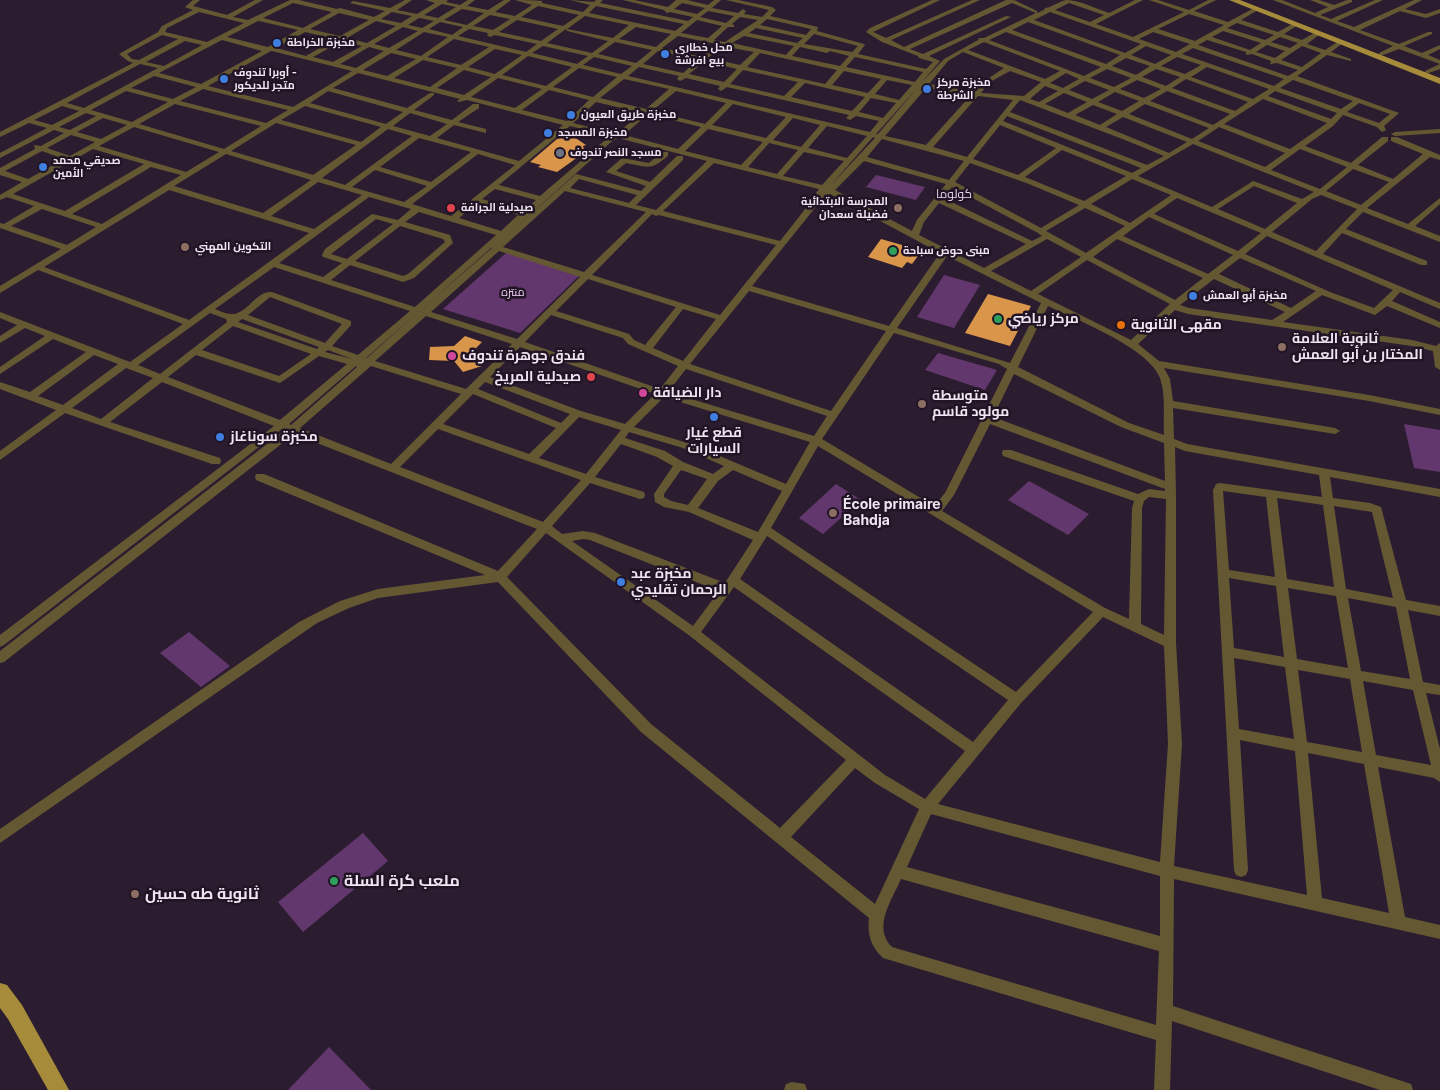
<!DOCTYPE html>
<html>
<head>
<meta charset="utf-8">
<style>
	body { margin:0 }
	canvas { display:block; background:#2b1d2f }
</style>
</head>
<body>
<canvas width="1440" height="1090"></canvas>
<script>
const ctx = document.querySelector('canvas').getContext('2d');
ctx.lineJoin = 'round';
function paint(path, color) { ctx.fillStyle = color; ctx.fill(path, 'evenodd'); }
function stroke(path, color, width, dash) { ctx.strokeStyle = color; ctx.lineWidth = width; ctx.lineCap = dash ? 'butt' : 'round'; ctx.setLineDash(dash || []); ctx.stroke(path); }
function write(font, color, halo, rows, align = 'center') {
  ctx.font = font + ' Inter,Cairo,sans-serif'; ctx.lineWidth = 5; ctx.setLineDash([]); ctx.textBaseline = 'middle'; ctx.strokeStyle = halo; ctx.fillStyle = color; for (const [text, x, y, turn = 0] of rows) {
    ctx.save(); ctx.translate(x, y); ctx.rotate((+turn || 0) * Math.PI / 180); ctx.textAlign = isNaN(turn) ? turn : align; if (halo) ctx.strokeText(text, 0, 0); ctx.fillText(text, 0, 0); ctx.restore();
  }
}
const green = new Path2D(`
	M876,175L925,187L916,200L866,187Z
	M506,253L580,275L520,333L443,309Z
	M944,275L980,285L954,328L917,317Z
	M938,353L997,370L985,390L925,370Z
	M1404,424L1440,430V472L1414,468Z
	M1029,481L1089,514L1068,535L1008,500Z
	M836,484L861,500L823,534L799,518Z
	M189,632L230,666L201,687L160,653Z
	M363,833L388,861L303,932L278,902Z
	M329,1047L371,1090H288Z`);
const building = new Path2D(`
	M564,137L567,139L574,137L586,145L583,146L585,152L557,172L538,167L541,165L530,162L557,139Z
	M881,239L916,249L912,254L918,256L912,264L907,262L902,268L868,257Z
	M988,294L1031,306L1010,346L965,333Z
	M465,336L482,342L472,352L482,366L463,372L454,361L429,360L430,347L454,346Z`);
const minor = new Path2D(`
	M193,0H200L193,6L227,15L255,0H263L233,17L248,20L290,0H299L337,9L340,8L374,17L385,11L350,3L353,1L390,8L405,0H412L397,10L417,14L435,3L426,0H448L446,2L460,5L468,0H475L467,6L488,10L504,0H511L495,12L515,16L532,5L515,0C524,0 534,0 542,1V3L583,12L590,5L570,0L594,2L596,0H603L600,3L688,21L693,17L670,12L667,13L664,10L623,0H634L668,7L676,0H687L708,5L714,0H721L712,8L738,13L743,9L746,11L744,14L762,17L769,10L726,0H738L772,7L776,10L770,16L818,27L817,31L864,44L865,45L858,54L926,69L933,62L919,58L918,56L882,42L866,32L870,28L932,0H940L873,32L886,38L972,0H980L891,40L904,47L1006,0H1014L1037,11V13L1044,10L1045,8C1053,7 1059,1 1067,0C1079,0 1097,9 1109,13L1135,0H1143L1096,24L1133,37L1184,12L1149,0H1158L1189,10L1208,0H1216L1194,11L1228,22L1256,7L1258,8V10L1241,20L1278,32L1294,23H1298V25L1284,34L1302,40L1316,32H1320V34L1307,44L1325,50L1339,41H1343V43L1331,52L1351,59V61L1327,55L1297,76L1399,113L1384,126L1386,130L1382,132L1377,127L1343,115L1333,126L1305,146L1351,163L1382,137H1388V141L1358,165L1393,179L1423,154L1391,141V137H1397L1440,155V160L1430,157L1367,208L1408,224L1440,198V204L1415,226L1440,236V242L1363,212L1346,229L1427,261V265H1421L1342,233L1323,254L1440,303V309L1400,292L1392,301L1440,322V328L1387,306L1375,315L1322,295L1283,322L1412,340L1436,346L1440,343V370L1435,367L1433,351L1412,346L1188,314L1175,310L1138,344L1159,361L1369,395L1440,409V415L1369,401L1164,368L1170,379L1173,401L1335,428L1340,431L1335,434L1173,408L1174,439L1187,444L1440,489V497L1330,477L1333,498L1370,503L1381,507L1406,600L1440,606V616L1408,610L1423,682L1440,685V695L1426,693L1440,749V782L1434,778L1378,767L1405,917L1440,925V939L1174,879L1173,1006L1405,1082L1411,1084L1413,1090H1380L1172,1021L1170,1090H1154L1156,1040L883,958C871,947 867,934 869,918L641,732L498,582L378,598L349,608L317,623L0,843V829L299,622L340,601L378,589L485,575L256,480L255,477L256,474H264L498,571L537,529L294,434L4,662L0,663V651L285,430L282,429L4,645L0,647V635L274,426L162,382L110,422L220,458L221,461L220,464H212L65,413L0,460V451L56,410L0,389V382L30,392L86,352L53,339L0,374V367L45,336L25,328L0,343V336L17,325L0,318V312L130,362L183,324L38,270L0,293V286L61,249L0,228V223L4,224L34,206L7,197L0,200V195L22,182L0,175V168L35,149L34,145L41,146L64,133L54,130L0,158V153L47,128L29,123L0,137V132L133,63L128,61L119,54L158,32L162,26L193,10L185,7ZM293,3L332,12L303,28L263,18ZM682,3L705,8L697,14L674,9ZM1012,3L1036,13L984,38H979L978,40L944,59L921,83L940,61L929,56L1011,17L1006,16L923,54L910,49ZM1069,3L1104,15L1090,22L1055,10ZM442,4L456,7L438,18L424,15ZM538,6L579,15L563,26L521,17ZM596,6L684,24L675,31L589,13ZM462,9L484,13L467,25L444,20ZM708,11L734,16L726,23L700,17ZM199,12L244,23L207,42L165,32L167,28ZM392,12L412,16L401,23L381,19ZM1050,12L1141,44L1125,53L1034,20ZM339,13L369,20L340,36L310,29ZM1189,14L1224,25L1195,41L1158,29ZM490,15L510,19L493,30L473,26ZM585,16L629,25L613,38L567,29ZM740,17L758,20L725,42L714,40L728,27H734V25L732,24ZM419,18H420L434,21L422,28L408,25ZM767,19L811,29L806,35L760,25ZM517,20L558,29L541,41L499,32ZM697,20L722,26L708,38L681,33ZM258,21H259L298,30L268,47L227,37ZM376,21L396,26L367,43L347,38ZM440,22L463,27L452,35L429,29ZM1028,22L1120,55L1106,64L1012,30ZM1237,23L1274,35L1265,40L1227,28ZM403,27L418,31L389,48L374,44ZM636,27L671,34L656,47L619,39ZM756,28L803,38L797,43L749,33ZM469,29L488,33L487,35L490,37L495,35L537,44L526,52L458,36ZM566,29L567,31L608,41L592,53L547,43ZM1223,31L1261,43L1250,50L1212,37ZM305,32L335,39L306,56L276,48ZM424,32L448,37L421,56L396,50ZM1006,32L1101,67L1084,76L989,40ZM1153,32L1190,44L1176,52L1139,39ZM814,34L858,46L852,52L804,44ZM162,35L178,39L139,60L132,59L127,54ZM678,36L717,44L702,57L662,48ZM744,36L794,46L786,55L732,43ZM1280,37L1298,43L1290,48L1271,42ZM454,39L489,47L461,65L427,57ZM222,40L262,51L201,84L159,73ZM1207,40L1246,52V55L1252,54L1271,61L1270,64L1277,63L1298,70L1288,76L1198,45ZM185,41L202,45L164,66L146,62ZM342,41L362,46L333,62L313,57ZM615,42L652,50L636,63L598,54ZM984,42L1060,71L1045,79L968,50ZM1267,45L1285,51L1275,58L1256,52ZM543,46L588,56L577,64L532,53ZM722,46L754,52L740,65L708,58ZM1146,46L1171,55L1155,64L1131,55ZM1302,46L1321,53L1302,67L1281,60ZM369,47L384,51L356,68L340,64ZM800,47L827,53L830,51L849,56L840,66L792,56ZM1193,48L1284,79L1274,86L1182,54ZM495,49L522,55L495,74L468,67ZM271,51H272L352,71L293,107L208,86ZM658,51L698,60L683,73L643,64ZM963,52L1004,68L986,80L975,92L929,84L948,61ZM391,53L416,59L387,76L363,70ZM760,53L837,70L825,84L747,67ZM528,56L572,67L546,86L502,75ZM594,57L632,66L621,74L583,65ZM855,57L923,72L915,82L846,67ZM1177,57L1201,65L1185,74L1161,66ZM1126,58L1150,66L1136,75L1112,66ZM423,60L457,68L430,87L394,78ZM705,61L737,69L724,82L689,74ZM140,64L158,68L84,108L67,103ZM639,67L679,76L677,79L680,81L686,78L720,86L718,89L721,91L727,87L849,115L846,118L850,120L856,116L879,121L870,132L628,76ZM1207,67L1269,89L1253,99L1191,77ZM579,68L617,77L593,97L553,87ZM1107,69L1131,78L1114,87L1090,78ZM1156,69L1180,77L1166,86L1142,77ZM464,70L491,77L464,95L437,88ZM743,70L798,82L784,96L730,84ZM844,71L881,79L868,93L832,85ZM1010,71L1041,82L1024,96L981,93L990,82ZM358,73L460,99L457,101L459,102L467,100L563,125L519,161L437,138L454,125L486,133V129L458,122L479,108V104H473L452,120L414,110L434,95V93H430L407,108L333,88ZM1066,73L1079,79L1063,88L1050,83ZM154,76L196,87L173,99L131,88ZM498,78L542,89L515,108L471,97ZM624,79L669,89L646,109L600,98ZM1186,79L1248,102L1235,111L1172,88ZM887,80L912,85L899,100L875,94ZM1137,80L1161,89L1144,98L1120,89ZM1293,80L1353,101L1341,109L1280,88ZM1085,81L1109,90L1092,99L1069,90ZM805,83L865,97L852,111L791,97ZM1045,86L1058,91L1039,102L1030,99ZM918,87L878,134H876ZM926,88L971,95L926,145L885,136ZM203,89L288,110L266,123L180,101ZM549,90L589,100L567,121L522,110ZM126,91L168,102L132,122L91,110ZM328,91L403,112L386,124L310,103ZM676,91L726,103L705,124L652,111ZM1167,91L1230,114L1213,125L1150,101ZM1275,91L1337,113L1331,119L1268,96ZM1115,92L1139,101L1122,111L1098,102ZM1064,93L1087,102L1068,113L1045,104ZM978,96L1013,100L967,157L933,147ZM871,98L896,103L883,118L859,112ZM1263,99L1327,123L1290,149L1224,124ZM1020,100L1125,140L1164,156L1147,165L1010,112ZM596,102L642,113L616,134L573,123ZM1359,103L1390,114L1379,123L1347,112ZM175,104L261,126L224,149L139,124ZM733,104L786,117L766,138L712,125ZM1145,104L1209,128L1192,139L1129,114ZM1093,105L1117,114L1100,125L1075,115ZM62,106L79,111L52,125L34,120ZM305,106L381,127L361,142L281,120ZM86,113L96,116L70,130L59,127ZM410,113L447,124L430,136L393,126ZM648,114L701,127L678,149L624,135ZM1007,116L1141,168L1132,173L1003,121ZM1123,117L1187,142L1169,153L1106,127ZM103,118L127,125L101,139L77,132ZM793,118L820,125L801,147L773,140ZM276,123L356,145L313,175L231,151ZM1000,125L1056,148L1018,175L973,159ZM570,126L610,136L540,196L499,185ZM827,126L867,136L847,158L808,148ZM134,127L219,152L186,172L99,146ZM1219,127L1285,153L1265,167L1198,141ZM388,129L412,136L345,185L322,178ZM708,129L763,142L741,165L685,151ZM71,135L95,142L70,156L47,148ZM873,137L875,138L830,186ZM419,138L471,152L431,182L380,167ZM618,138L707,161L656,210L636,205L683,160V156H677L650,182L616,171L626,163C648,167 650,171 668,156V152H662L649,163L622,158L606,172L646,186L641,191L576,174L506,236L611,142ZM882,139L964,161L949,180L867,157ZM769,143L798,150L777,174L748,167ZM1193,144L1314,192L1302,199L1253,181L1212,207L1138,176ZM93,149L144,164L65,211L13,194ZM1300,149L1347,167L1320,189L1271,170ZM1062,150L1126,176L1084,201L1025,177ZM42,151L64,159L28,179L5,171ZM804,152L844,161L822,185L783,176ZM226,154L311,180L263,213L174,186ZM478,154L515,165L451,216L412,204ZM864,161L946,184L917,220L912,231L835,190ZM714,163L819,189L816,193L817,194L780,241L663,211ZM970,163L1029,184L1079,205L1041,228L955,182ZM151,167L181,175L102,224L72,214ZM1353,169L1389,182L1361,205L1326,191ZM375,170L427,186L404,202L352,187ZM579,179L637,195L629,203L570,188ZM1132,179L1171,195L1130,223L1091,204ZM318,182L362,195L314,229L271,216ZM1254,186L1297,203L1265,229L1218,209ZM952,187L1038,233L1042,236L1032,241L943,198ZM495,189L536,200L523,211L482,199ZM169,190L309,233L189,320L44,267ZM565,191L646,212L584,272L503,247ZM830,194L940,253L889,326L752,286L823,198ZM1321,195L1357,209L1316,251L1272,232L1312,199ZM369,197L411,209L398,220L372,214L325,249L322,255L323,257L342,263L323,277L279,263ZM1177,198L1261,233L1238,251L1154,214ZM477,203L518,215L501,231L459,218ZM939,203L1026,244L984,268L919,235L924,222ZM1085,208L1125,226L1086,253L1046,231ZM42,209L96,227L67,245L11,226ZM419,212L496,235L415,307L331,280L350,265L403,282L414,278L453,243L450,235L405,222ZM652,214L656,216L659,215L776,245L720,315L592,275ZM1149,217L1233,255L1208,274L1123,236ZM376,219L393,224L347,259L331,254ZM400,226L443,239L445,242L408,274L403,276L355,261ZM1267,236L1393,290L1374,308L1330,292L1245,254ZM1047,239L1081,257L1031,291L991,271ZM1117,239L1203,278L1175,300L1093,257ZM491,248H492L422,309ZM499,251L580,277L517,339L431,312ZM947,256L1041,303L1010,363L897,328ZM1240,258L1316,291L1291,308L1219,274ZM1087,260L1170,304L1131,340L1038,294ZM274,267L410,311L358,355L332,346L351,325V321L272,292C256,290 247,315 231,314C226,314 220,311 215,309ZM588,279L676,307L645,345L634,340L629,334L556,311ZM1214,279L1285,312L1272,320L1189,308L1180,305ZM749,291L886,331L831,411L690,364ZM270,297L342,324L325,343L248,315ZM1048,306C1077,320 1149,348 1160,378C1166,395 1163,418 1164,435L1129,423L1018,367ZM683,309L716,319L683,361L653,348ZM210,313L226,319L227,322L160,374L138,365ZM417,313L367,358H366ZM551,315L623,338L628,344L678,366L660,389L525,342ZM426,316L512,344L466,389L375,361ZM242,319L319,347L317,349L238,322ZM233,326L311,354L279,376L202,350ZM894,333L999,364L1007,369L945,493L934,506L822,439ZM520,347L655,394L625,424L581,411L490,377ZM328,350L352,359L325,352ZM94,355L118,364L63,405L38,396ZM196,355L280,383L319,356L347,364L280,420L168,377ZM356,366L357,367L291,425L289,424ZM371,366L461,394L391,464L300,428ZM126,368L153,378L101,419L72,408ZM686,369L827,416L814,436L668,392ZM1014,374L1121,427L1164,443L1165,481L993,417ZM485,382L570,414L561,423L478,389ZM473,394L556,428L529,454L443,424ZM664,397L810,442L786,484L691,444L634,427ZM579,417L621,430L586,474L539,458ZM990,424L1165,489V491L1149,489L1138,494L1011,450H1003L1002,453L1003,456L1134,501L1132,508L1129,619L1105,608L942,511L954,495ZM438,429L581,480L543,522L400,467ZM629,432L683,448L724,466L713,474L683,462L665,451L625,438ZM621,444L657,457L673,466L654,494L655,502L664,507L689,512L753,540L725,583L595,533L583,531L562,534L552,526L590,483L640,499L644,498L645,495L644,492L595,477ZM818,446L1093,612L1016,692L771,528ZM1175,447L1185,451L1319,475L1322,497L1220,483L1216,484L1213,490L1234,870L1236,875L1241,877L1246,875L1248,870L1240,740L1295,751L1307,895L1174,866L1182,744L1176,643V496ZM681,470L707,479L688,505L671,501L664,497V494ZM733,470L782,491L758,532L698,508L718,481ZM1223,491L1266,497L1275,577L1229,570ZM1149,497L1166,499L1164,635L1141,624L1142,508L1144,501ZM1277,498L1323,505L1334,587L1287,579ZM1334,506L1372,512L1393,598L1346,589ZM546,533L690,636L846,760L780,828L651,724L507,577ZM767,536L1008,700L973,742L740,579ZM583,539L590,540L719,591L693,626L572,541ZM1229,578L1276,586L1284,657L1234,648ZM734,587L965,751L925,799L885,775L701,632ZM1288,588L1336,596L1348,668L1297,659ZM1348,598L1396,607L1410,679L1361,671ZM1103,617L1164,646L1168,744L1160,862L938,804L1021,703ZM1234,658L1285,667L1294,739L1239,729ZM1298,670L1350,679L1362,752L1307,742ZM1363,681L1413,690L1431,765L1376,755ZM1308,753L1364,764L1389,913L1322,898ZM855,768L875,783L919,809L875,904L791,837ZM931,814L1160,876V936L907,867ZM901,879L1159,951L1156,1025L892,947C872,927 892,900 901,879Z
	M1273,0H1282L1315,13L1328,7L1310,0H1319L1334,5L1347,0H1352V2L1320,15L1331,19L1375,0H1383L1337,21L1354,27L1414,0H1422L1405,9L1426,14L1440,9V13L1426,18L1400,11L1360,30L1399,44L1428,32H1432V34L1404,46L1422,53L1440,45V49L1428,55L1440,60V69L1429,73H1425V71L1440,64L1399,49L1383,55H1379V53L1393,46Z
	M1440,129V133L1395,136L1391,134L1395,132Z
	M792,1082L805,1084L807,1090H784L786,1084Z`);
const major = new Path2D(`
	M1229,0H1240L1440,78V84Z
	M0,983L7,985L22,1005L69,1090H48L8,1019L0,1008Z`);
const markers = [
	[277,43,5,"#3f7fe0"],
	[665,54,5,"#3f7fe0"],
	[224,79,5,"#3f7fe0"],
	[927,89,5,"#3f7fe0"],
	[571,115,5,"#3f7fe0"],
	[548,133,5,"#3f7fe0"],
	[560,153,5,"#6b7280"],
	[43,167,5,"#3f7fe0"],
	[451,208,5,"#e0444e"],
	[898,208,5,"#8d6e63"],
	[185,247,5,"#8d6e63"],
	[893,251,5,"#2e9e5b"],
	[1193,296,5,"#3f7fe0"],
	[998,319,5,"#2e9e5b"],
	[1121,325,5,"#e8710a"],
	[1282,347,5,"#8d6e63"],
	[452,356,5,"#d1479c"],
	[591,377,5,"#e0444e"],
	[643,393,5,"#d1479c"],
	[922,404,5,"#8d6e63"],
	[714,417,5,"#3f7fe0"],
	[220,437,5,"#3f7fe0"],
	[833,513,5,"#8d6e63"],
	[621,582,5,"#3f7fe0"],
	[334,881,5,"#2e9e5b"],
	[135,894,5,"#8d6e63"]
];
const farPoinames = [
	["مخبزة الخراطة",287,43],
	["محل خطاري",675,48],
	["بيع افرشة",675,61],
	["أوبرا تندوف -",234,73],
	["متجر للديكور",234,86],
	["مخبزة مركز",937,83],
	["الشرطة",937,96],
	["مخبزة طريق العيون",581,115],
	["مخبزة المسجد",558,133],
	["مسجد النصر تندوف",570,153],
	["صديقي محمد",53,161],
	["الأمين",53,174],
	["المدرسة الابتدائية",888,202,"right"],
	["فضيلة سعدان",888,215,"right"],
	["صيدلية الجرافة",461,208],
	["التكوين المهني",195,247],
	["مبنى حوض سباحة",903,251],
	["مخبزة أبو العمش",1203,296]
];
const farParknames = [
	["منتزه",513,293]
];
const farNeighbourhoodnames = [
	["كولوما",954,194]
];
const poiNames = [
	["مركز رياضي",1008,319],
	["مقهى الثانوية",1131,325],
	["ثانوية العلامة",1292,339],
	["المختار بن أبو العمش",1292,355],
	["فندق جوهرة تندوف",462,356],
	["صيدلية المريخ",581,377,"right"],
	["دار الضيافة",653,393],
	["متوسطة",932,396],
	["مولود قاسم",932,412],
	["قطع غيار",714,433,"center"],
	["السيارات",714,449,"center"],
	["مخبزة سوناغاز",230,437],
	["École primaire",843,505],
	["Bahdja",843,521],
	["مخبزة عبد",631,574],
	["الرحمان تقليدي",631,590]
];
const nearPoinames = [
	["ملعب كرة السلة",344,881],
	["ثانوية طه حسين",145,894]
];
paint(green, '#62376d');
paint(building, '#d9954a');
paint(minor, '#645833');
paint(major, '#a58b3a');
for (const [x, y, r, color] of markers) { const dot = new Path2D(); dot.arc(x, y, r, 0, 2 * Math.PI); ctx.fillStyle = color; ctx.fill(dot); stroke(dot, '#211425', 2); }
write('bold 11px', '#efe5f1', '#211425', farPoinames, 'left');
write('11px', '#f0d2f8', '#211425', farParknames);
write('12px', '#e6d3eb', '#211425', farNeighbourhoodnames);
write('bold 14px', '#efe5f1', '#211425', poiNames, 'left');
write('bold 16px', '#efe5f1', '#211425', nearPoinames, 'left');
</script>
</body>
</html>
